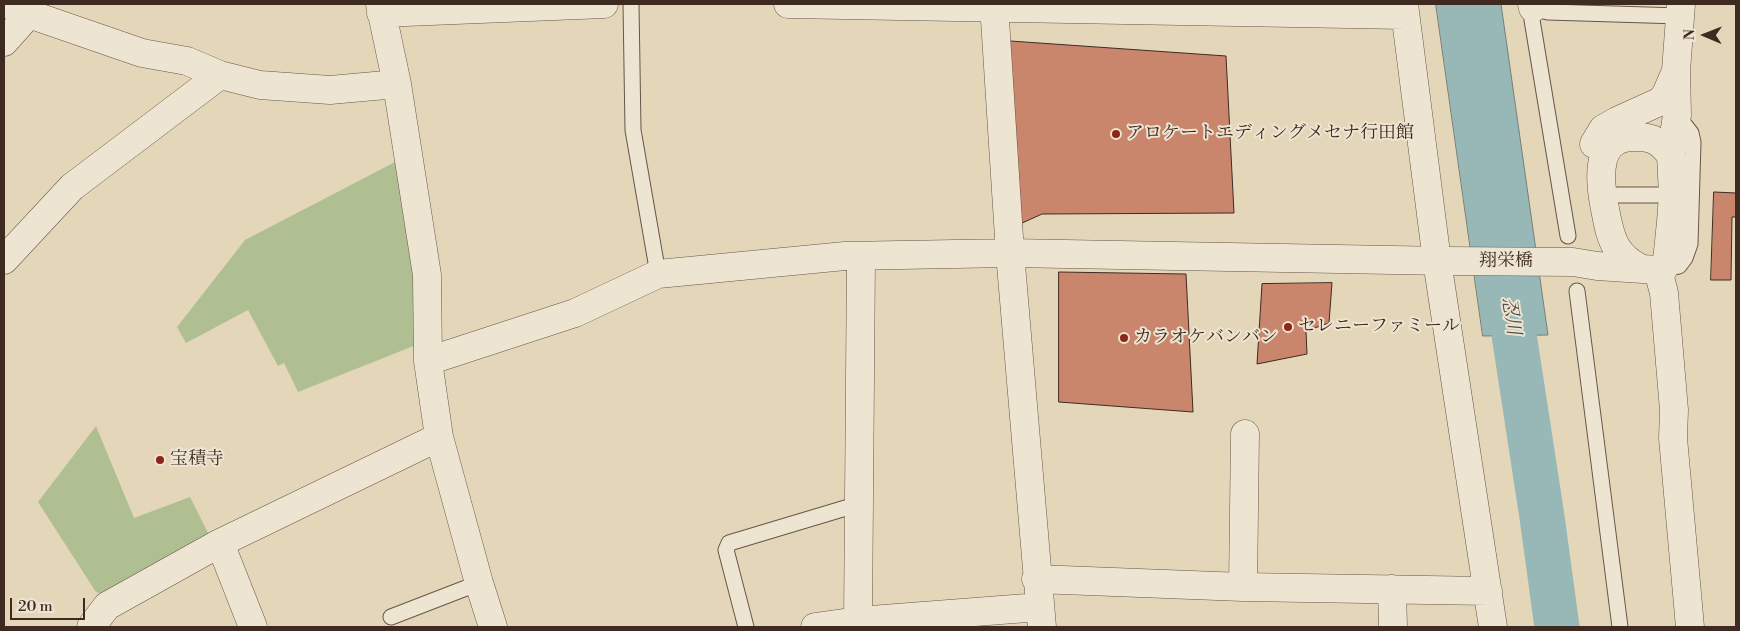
<!DOCTYPE html>
<html>
<head>
<meta charset="utf-8">
<style>
	body { margin:0 }
	#map { position:relative; width:1740px; height:631px; overflow:hidden; background:#e4d7b9; font-family:"Libre Bodoni",serif }
	canvas { display:block }
	.frame { position:absolute; inset:0; border:5px solid #3e2a21; pointer-events:none }
	.north { position:absolute; left:1680px; top:10px; width:50px; height:50px; -webkit-text-stroke:4px #ede5d2; paint-order:stroke; rotate:271deg; font-size:14px; font-weight:700; line-height:20px; text-align:center; color:#3e2a21 }
	.north::after { content:''; display:block; margin:auto; width:18px; height:22px; background:#3e2a21; clip-path:polygon(50% 0,100% 100%,50% 72%,0 100%) }
	.scale { position:absolute; left:10px; top:598px; width:75px; height:22px; box-sizing:border-box; border:2px solid #3e2a21; border-top:0; padding-left:6px; font-size:15px; line-height:18px; white-space:nowrap; color:#3e2a21; -webkit-text-stroke:4px #ede5d2; paint-order:stroke }
</style>
</head>
<body>
<div id="map">
<canvas width="1740" height="631"></canvas>
<div class="frame"></div>
<div class="north">N</div>
<div class="scale">20 m</div>
</div>
<script>
const ctx = document.querySelector('canvas').getContext('2d');
ctx.lineJoin = 'round';
function paint(path, color) { ctx.fillStyle = color; ctx.fill(path, 'evenodd'); }
function stroke(path, color, width, dash) { ctx.strokeStyle = color; ctx.lineWidth = width; ctx.lineCap = dash ? 'butt' : 'round'; ctx.setLineDash(dash || []); ctx.stroke(path); }
function write(font, color, halo, rows, align = 'center') {
  ctx.font = font + ' "Libre Bodoni","Noto Serif JP",serif'; ctx.lineWidth = 4; ctx.setLineDash([]); ctx.textBaseline = 'middle'; ctx.strokeStyle = halo; ctx.fillStyle = color; for (const [text, x, y, turn = 0] of rows) {
    ctx.save(); ctx.translate(x, y); ctx.rotate((+turn || 0) * Math.PI / 180); ctx.textAlign = isNaN(turn) ? turn : align; if (halo) ctx.strokeText(text, 0, 0); ctx.fillText(text, 0, 0); ctx.restore();
  }
}
const green = new Path2D(`
	M397,161L416,257V345L298,392L284,363L278,366L248,310L186,343L177,327L245,240Z
	M96,426L134,518L190,497L209,535L105,595L96,592L38,502Z`);
const water = new Path2D(`
	M1436,4H1501L1548,335L1483,336Z`);
const river = new Path2D(`
	M1505,276L1542,517L1557,627`);
const building = new Path2D(`
	M996,40L1226,56L1234,213L1042,214L1009,229Z
	M1714,192L1736,193V217H1732L1731,280H1711Z
	M1059,272L1186,274L1193,412L1059,402Z
	M1332,283L1329,323L1306,331L1307,354L1257,364L1262,284Z`);
const service = new Path2D(`
	M631,4L633,130L658,274
	M1603,195H1679
	M1568,236L1532,20L1533,8L1548,12L1680,16
	M1664,268L1679,266L1685,258L1690,244L1693,142L1691,133L1677,115
	M1577,291L1620,627
	M391,617L479,583
	M746,627L726,550L729,543L859,504`);
const minor = new Path2D(`
	M8,4L29,14L142,53L187,61L220,75L260,85L330,90L397,84L380,4
	M788,4L1405,15
	M994,4L1010,253
	M1404,4L1437,261L1493,627
	M1532,4L1533,8
	M381,13L604,4
	M4,42L29,14L32,4
	M397,84L427,275L428,361L439,437L479,583L493,627
	M4,260L72,187L220,75
	M1658,270L1664,293L1674,410L1673,438L1690,627
	M428,361L575,313L658,274L845,256L1010,253L1042,627
	M220,543L253,627
	M1036,579L1243,587L1488,591
	M1243,587L1245,434
	M1392,589L1393,627
	M858,621L861,256
	M91,627L107,606L220,543L439,437
	M815,627L858,621L1040,607`);
const tertiary = new Path2D(`
	M1594,144L1603,129L1617,121L1661,101L1666,94L1676,71
	M1010,253L1447,261L1573,262L1597,266L1658,270L1664,268L1667,261L1671,222L1673,195L1671,155L1677,115L1676,71L1681,4
	M1640,268C1630,263 1623,258 1617,248C1609,236 1607,218 1604,204C1599,176 1596,136 1636,137C1654,137 1660,142 1671,155`);
const markers = [
	[1116,134,5,"#8f2418"],
	[1288,327,5,"#8f2418"],
	[1124,338,5,"#8f2418"],
	[160,460,5,"#8f2418"]
];
const poiNames = [
	["アロケートエディングメセナ行田館",1126,134],
	["セレニーファミール",1298,327],
	["カラオケバンバン",1134,338],
	["宝積寺",170,460]
];
const streetNames = [
	["翔栄橋",1506,262]
];
const waterNames = [
	["忍川",1510,316,81]
];
paint(green, '#afbf92');
paint(water, '#97b8b7');
stroke(water, '#737f7b', 1);
stroke(river, '#97b8b7', 45);
paint(building, '#ca866d');
stroke(building, '#3e2a21', 1);
stroke(service, '#685547', 17);
stroke(minor, '#685547', 29);
stroke(tertiary, '#685547', 29);
stroke(service, '#ede5d2', 15);
stroke(minor, '#ede5d2', 28);
stroke(tertiary, '#ede5d2', 28);
for (const [x, y, r, color] of markers) { const dot = new Path2D(); dot.arc(x, y, r, 0, 2 * Math.PI); ctx.fillStyle = color; ctx.fill(dot); stroke(dot, '#ede5d2', 2); }
write('18px', '#3e2a21', '#ede5d2', poiNames, 'left');
write('18px', '#3e2a21', '#ede5d2', streetNames);
write('italic 19px', '#544e46', '#ede5d2', waterNames);
</script>
</body>
</html>
